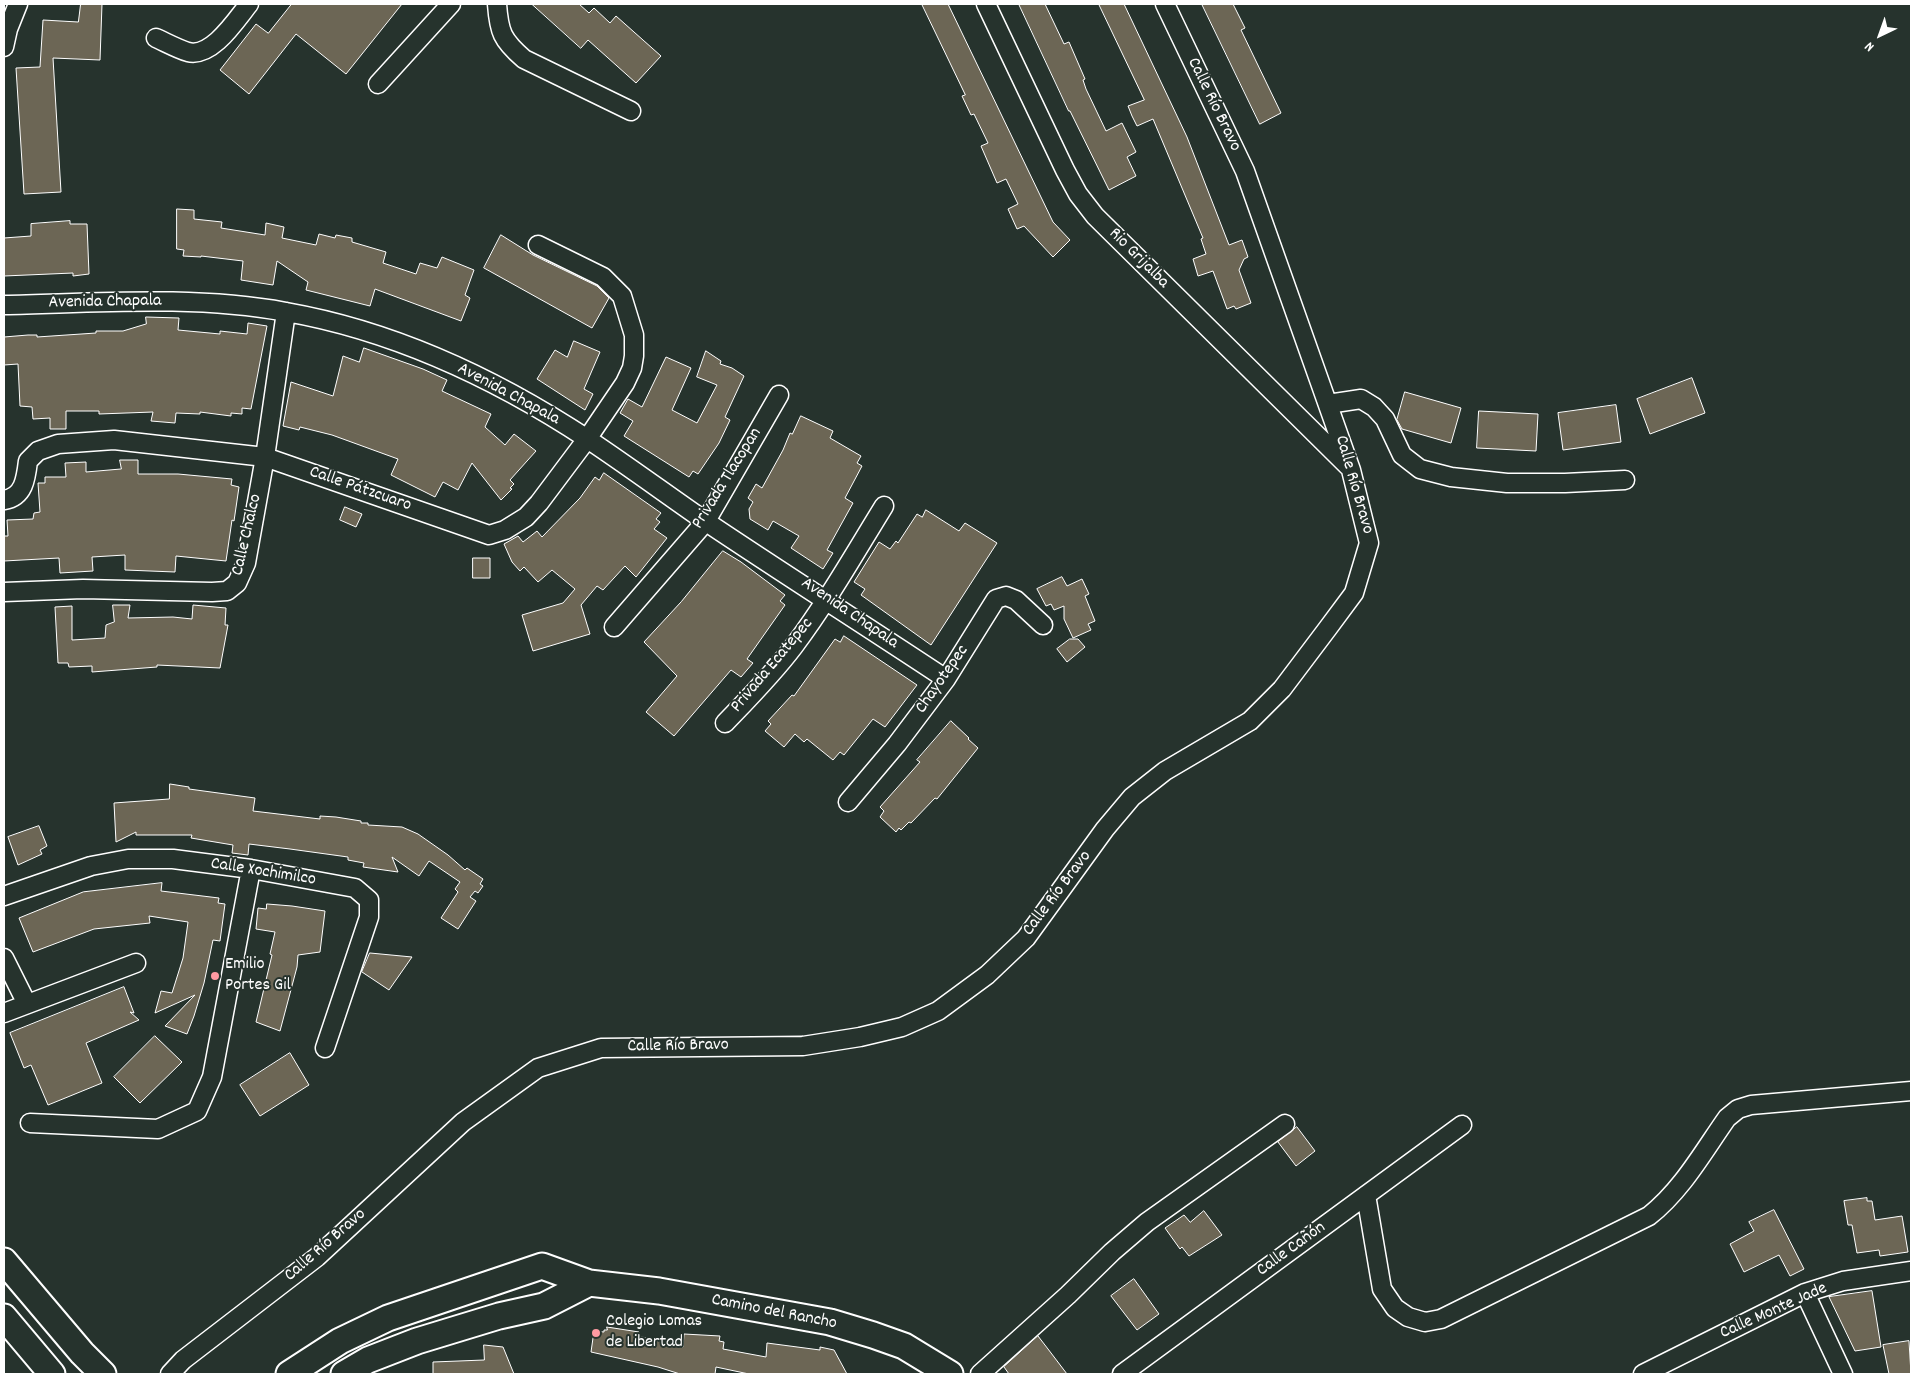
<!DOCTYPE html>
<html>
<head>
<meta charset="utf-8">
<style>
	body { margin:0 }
	#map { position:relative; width:1915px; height:1378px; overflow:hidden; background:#26332d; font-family:Dekko,sans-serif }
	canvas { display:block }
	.frame { position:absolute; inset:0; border:5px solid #fff; pointer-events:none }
	.north { position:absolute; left:1855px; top:10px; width:50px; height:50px; -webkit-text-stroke:4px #26332d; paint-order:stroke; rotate:222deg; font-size:14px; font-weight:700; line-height:20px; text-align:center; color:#fff }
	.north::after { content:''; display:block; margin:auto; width:18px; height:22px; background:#fff; clip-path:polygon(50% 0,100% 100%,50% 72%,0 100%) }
</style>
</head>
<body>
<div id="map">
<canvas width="1915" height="1378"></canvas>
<div class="frame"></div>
<div class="north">N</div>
</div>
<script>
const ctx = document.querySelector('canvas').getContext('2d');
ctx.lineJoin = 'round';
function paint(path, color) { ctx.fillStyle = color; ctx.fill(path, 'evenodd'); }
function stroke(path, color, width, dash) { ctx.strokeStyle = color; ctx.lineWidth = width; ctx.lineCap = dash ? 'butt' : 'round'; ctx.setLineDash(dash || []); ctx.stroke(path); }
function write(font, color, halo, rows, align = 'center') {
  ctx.font = font + ' Dekko,sans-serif'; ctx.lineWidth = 4; ctx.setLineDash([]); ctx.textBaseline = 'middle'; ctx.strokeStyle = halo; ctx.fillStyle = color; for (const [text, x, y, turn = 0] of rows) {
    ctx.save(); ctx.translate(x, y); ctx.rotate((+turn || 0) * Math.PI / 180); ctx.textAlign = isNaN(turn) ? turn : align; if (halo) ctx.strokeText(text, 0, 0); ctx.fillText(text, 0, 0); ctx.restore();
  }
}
const building = new Path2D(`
	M81,4H102L100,60L53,58L61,192L24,194L16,68L40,67L43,20L78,22Z
	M292,4H402L346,74L296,34L249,94L220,70L256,24L268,33Z
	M532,4H579L589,13L594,8L610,23L616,16L661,56L636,83L588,40L581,48Z
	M922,4H948L1053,222L1070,240L1053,257L1024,226L1017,229L1008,209L1018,204L1006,179L997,183L981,146L988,143L974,114L971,115L962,96L965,95Z
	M1019,4H1045L1064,44L1069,42L1085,79L1083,80L1086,89L1106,131L1122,123L1136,152L1127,157L1136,176L1109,190L1070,111H1069Z
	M1099,4H1124L1187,137L1229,245L1242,240L1248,257L1244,259L1239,270L1251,303L1236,309L1234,306L1227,309L1213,271L1198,276L1193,259L1206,254L1201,239L1203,238L1153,119L1137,126L1132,116L1128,106L1144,100Z
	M1202,4H1233L1245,28L1241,30L1281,113L1260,124Z
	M177,209L194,210V219L222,222L221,228L265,235L266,223L284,227L282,238L316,245L319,234L335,238L336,235L352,238V242L386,252L383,263L416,274L420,263L437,268L442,257L474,270L465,295L470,298L461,321L375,289L370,306L306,290L308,282L277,261L273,285L241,280L243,261L201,256V257L183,256L184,250L177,249Z
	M70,221V224H87L89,274L73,276V273L4,276V238L31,236V224Z
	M501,235L533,255L597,286L609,298L592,328L484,268Z
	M146,317L179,318L178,330L220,334V331L247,334L248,323L267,326L251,409L242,408V414L231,413V416L200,412V414L176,413L175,423L151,421L153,412L99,414V411H66V429H50V418L33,419L32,407L20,406L18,364L4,365V337L28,335H37V337L96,333V331H123L146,324Z
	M574,341L600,352L584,389L593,394L585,410L537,379L555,350L567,357Z
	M364,348L423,369L447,380L442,391L491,414L485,427L505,445L514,434L536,451L510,480L514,484L510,488L512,489L501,500L472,463L458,490L443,482L435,497L391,475L398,459L332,435L300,427L299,430L283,426L291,382L333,396L343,356L359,362Z
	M706,351L721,361L720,364L732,368L744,376L725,417L730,420L719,443L698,474L693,471L689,477L624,436L633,421L620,413L628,399L642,407L666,357L691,368L672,410L697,423L717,385L697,377Z
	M1692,378L1705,413L1650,434L1637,399Z
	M1405,392L1461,408L1451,443L1402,429L1397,420Z
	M1616,405L1621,442L1563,450L1558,413Z
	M1479,411L1538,414L1536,451L1477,448Z
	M801,416L833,431L830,438L861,456L857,463L862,466L845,498L853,503L827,550L833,553L823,569L791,548L799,536L773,521L768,530L750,519L749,509L753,502L748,498L756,484L762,488L783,450L790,433L792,434Z
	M120,460H138V474H178L232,479L231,485L239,487L234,521L232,520L226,561L176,556L175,572L125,570V555L92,557L93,571L60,573L59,558L4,561V536H8L7,520L33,519L34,513L40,512L38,483H45V477H66L65,463L86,462V472L121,469Z
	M604,473L661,513L656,519L660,522L654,529L667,538L636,577L625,566L603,590L597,586L581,605L590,634L533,651L522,615L563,603L575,589L552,570L538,582L524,567L520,571L512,562L504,544L518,536L523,542L537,531L542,537L580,498L595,477L599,480Z
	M345,507L362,514L356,527L340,520Z
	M926,510L959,531L965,523L997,543L931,645L861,595L865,589L854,582L879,542L890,549L896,541L898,543L917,514L922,517Z
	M723,551L741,562L785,595L780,601L785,605L747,659L753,663L741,677L731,670L674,736L646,712L677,676L644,642L681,602Z
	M473,558H490V578H473Z
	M1062,577L1067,586L1082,579L1089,594L1085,596L1095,621L1088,624L1091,630L1073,638L1064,619V606L1054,610L1051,604L1046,606L1037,589Z
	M113,605H130L128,618L173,617L192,619L193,605L226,608L225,625H228L220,668L157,665V667L92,672V666L69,667L68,663H58L55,607L72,606V640L105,638L106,625L114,622Z
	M844,636L917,685L885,727L873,719L844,755L840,752L833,760L807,739L804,742L795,734L784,747L765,731L771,724L768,721L792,695L794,696L835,639L840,642Z
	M1070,639H1078L1085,647L1067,662L1057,649Z
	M951,721L969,738L968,739L978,748L937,799L935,798L911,823L909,822L901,830L899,828L896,832L880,817L884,811L880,807L920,762L917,760Z
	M170,784L189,787V789L255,798L253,811L320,819V816L336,817L361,821V823H368V825L402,827L418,834L448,855L465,870L467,868L483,879L480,884L483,886L478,893L475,891L470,897L476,901L458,929L441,918L458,892L455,889L460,882L429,861L419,876L392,857L398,872L363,867L364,863L348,860V857L290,849L249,844L248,855L232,853L233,845L191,838L192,835H136V832L116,842L114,803L169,799Z
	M39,826L47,846L40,850L42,854L18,865L8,837Z
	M162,883L161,891L219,898L218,903L225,904L220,941L213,940L204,983L194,1016L187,1034L165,1026L195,995L155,1013L161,991L172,993L183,958L188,922L149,916L150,923L94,929L33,952L19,918L83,892Z
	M267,904L292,906L325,911L320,952L298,955L297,967L280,1031L256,1022L272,955L270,954L275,932L256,929L258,908L266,909Z
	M370,953L412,957L389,990L362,972Z
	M124,987L134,1013L130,1012L139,1020L86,1043L102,1083L48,1105L31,1065L24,1068L10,1033Z
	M155,1036L182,1062L140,1103L114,1077Z
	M290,1053L309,1085L260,1116L240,1085Z
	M1297,1127L1315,1151L1296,1166L1278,1142Z
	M1867,1198V1201H1872L1875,1220L1902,1216L1908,1252L1880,1256L1879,1250L1857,1253L1852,1225H1848L1844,1201Z
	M1774,1210L1804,1269L1790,1276L1779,1255L1744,1272L1730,1244L1754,1231L1749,1222Z
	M1204,1211L1222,1235L1189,1256L1182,1247L1180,1249L1165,1228L1184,1215L1190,1222Z
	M1134,1279L1159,1314L1137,1330L1111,1296Z
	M1872,1291L1881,1347L1855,1351L1829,1297Z
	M607,1327L639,1332L638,1336L683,1347L684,1334L720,1336L719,1341L724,1342L723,1349L766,1357L767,1343L820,1350V1347L834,1350L847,1374H749L716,1367L715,1374H680L658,1367L591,1352L594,1331L604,1332V1330H607Z
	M1038,1336L1048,1349L1067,1374H1009L1004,1367Z
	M1909,1341L1911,1374H1889L1883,1345Z
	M484,1345L503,1347L514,1374H433V1362L484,1360Z`);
const street = new Path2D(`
	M497,4C499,32 502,40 524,59L631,111
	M986,4L1065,170L1078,194L1095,216L1348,466
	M156,38C167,43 178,49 188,52C212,58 236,20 249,4
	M4,47L8,29L18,4
	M378,84L451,4
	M4,305C98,303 193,295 286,312C394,331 498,380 589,440C628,466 666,494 705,521C784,574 866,626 946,679
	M1328,404L1361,399L1374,407L1385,419L1402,455L1420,469L1451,477L1507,483H1565L1625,480
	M4,500C24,497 26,478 28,461L38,451L58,444L114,440L265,457L489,535L505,530L526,517L539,503L587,439L625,383L632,368L634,356V335L622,296L603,277L538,245
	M4,592L83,589L212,592L227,591L237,583L246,563L265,457L286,312
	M614,627L706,521L779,395
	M725,723C749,698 773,674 794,646C827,602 855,553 884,506
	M848,802L897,744L946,679L996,599L1006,596L1016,600L1043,625
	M4,896L91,866L128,859H173L251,869L355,888L369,900V917L325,1048
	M4,958L27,1004
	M4,1013L136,963
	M30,1123L158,1129L197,1111L212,1077L251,869
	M1366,1195L1382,1289L1395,1308L1408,1317L1425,1322L1441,1319L1649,1216C1682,1190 1703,1152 1727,1118L1738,1109L1751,1105L1911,1091
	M1805,1293L1843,1374
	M170,1374L183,1360L317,1257L463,1122L538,1068L601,1048L803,1046L860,1037L902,1027L938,1011L987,975L1026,938L1105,829L1132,797L1165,771L1250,721L1282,689L1328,628L1354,593L1369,543L1351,470L1245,171L1165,4
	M980,1374L1068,1295L1112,1252L1147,1222L1285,1124
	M1122,1374L1462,1125
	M1643,1374L1805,1293L1843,1281L1911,1271`);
const secondary = new Path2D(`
	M4,1261L82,1353L103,1374
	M4,1317L52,1374
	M289,1374L340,1341L388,1318L542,1266L589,1283L659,1291L830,1322L873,1335L904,1346L950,1374
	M344,1374L368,1360L417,1341L499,1316L544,1306L589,1283`);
const markers = [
	[215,976,5,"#ff9aa2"],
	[596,1333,5,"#ff9aa2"]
];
const streetNames = [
	["Calle Río Bravo",1213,105,64],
	["Rio Grijalba",1138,259,45],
	["Avenida Chapala",105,303,-1],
	["Avenida Chapala",508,395,28],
	["Privada Tlacopan",728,479,-58],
	["Calle Río Bravo",1353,485,74],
	["Calle Pátzcuaro",360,490,19],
	["Calle Chalco",248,535,-77],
	["Avenida Chapala",849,614,34],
	["Privada Ecatepec",773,666,-50],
	["Chayotepec",943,680,-55],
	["Calle Xochimilco",263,873,9],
	["Calle Río Bravo",1058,894,-53],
	["Calle Río Bravo",678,1047,-1],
	["Calle Río Bravo",326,1246,-41],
	["Calle Cañón",1292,1250,-36],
	["Calle Monte Jade",1774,1312,-24],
	["Camino del Rancho",774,1313,11]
];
const poiNames = [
	["Emilio",225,966],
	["Portes Gil",225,987],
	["Colegio Lomas",606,1323],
	["de Libertad",606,1344]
];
paint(building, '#6c6655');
stroke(building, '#fff', 1);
stroke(street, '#fff', 21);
stroke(secondary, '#fff', 29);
stroke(street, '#26332d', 18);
stroke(secondary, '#26332d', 25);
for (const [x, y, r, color] of markers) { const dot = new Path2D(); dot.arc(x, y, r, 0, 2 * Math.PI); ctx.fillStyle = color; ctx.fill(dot); stroke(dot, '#26332d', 2); }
write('18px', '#fff', '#26332d', streetNames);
write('18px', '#fff', '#26332d', poiNames, 'left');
</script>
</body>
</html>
